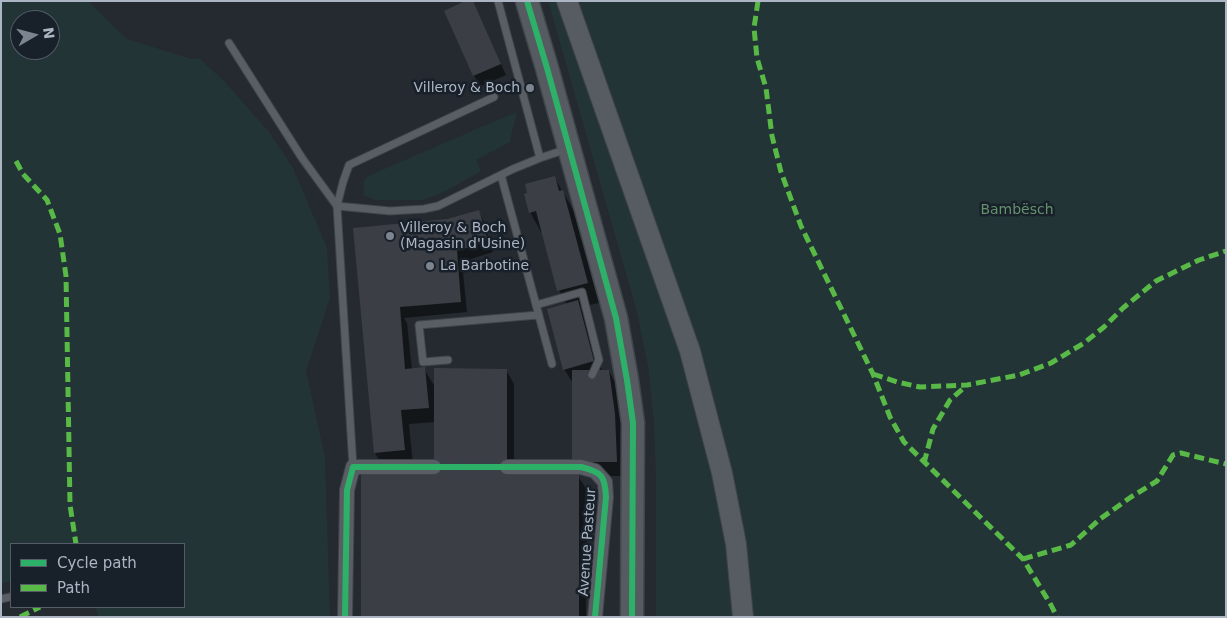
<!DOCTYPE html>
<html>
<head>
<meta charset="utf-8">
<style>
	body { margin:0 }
	#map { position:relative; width:1227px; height:618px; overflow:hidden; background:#242a30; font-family:"DejaVu Sans",sans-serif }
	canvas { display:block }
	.frame { position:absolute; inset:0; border:2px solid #acb5c3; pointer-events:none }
	.legend { position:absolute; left:10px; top:543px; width:175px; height:65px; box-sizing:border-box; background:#18202a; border:1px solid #535c67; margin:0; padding:6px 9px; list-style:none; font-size:15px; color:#acb5c3 }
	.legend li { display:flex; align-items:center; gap:10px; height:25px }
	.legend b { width:25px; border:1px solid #535c67 }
	.north { position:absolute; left:10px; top:10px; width:50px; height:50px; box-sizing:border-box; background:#18202a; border:1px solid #535c67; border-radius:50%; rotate:82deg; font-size:14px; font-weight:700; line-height:20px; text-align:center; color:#acb5c3 }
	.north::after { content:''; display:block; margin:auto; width:18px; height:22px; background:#7c8490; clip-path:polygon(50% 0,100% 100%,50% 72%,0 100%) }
</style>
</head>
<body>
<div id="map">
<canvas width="1227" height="618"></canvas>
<div class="frame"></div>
<ul class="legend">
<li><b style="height:6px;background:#2db169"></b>Cycle path</li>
<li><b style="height:6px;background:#58b947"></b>Path</li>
</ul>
<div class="north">N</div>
</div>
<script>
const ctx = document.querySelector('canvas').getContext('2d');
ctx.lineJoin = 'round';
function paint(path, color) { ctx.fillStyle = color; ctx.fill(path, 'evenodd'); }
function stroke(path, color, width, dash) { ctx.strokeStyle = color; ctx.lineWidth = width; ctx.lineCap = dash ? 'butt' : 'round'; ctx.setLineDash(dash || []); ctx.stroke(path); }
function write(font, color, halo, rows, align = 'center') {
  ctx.font = font + ' "DejaVu Sans",sans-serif'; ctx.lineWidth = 5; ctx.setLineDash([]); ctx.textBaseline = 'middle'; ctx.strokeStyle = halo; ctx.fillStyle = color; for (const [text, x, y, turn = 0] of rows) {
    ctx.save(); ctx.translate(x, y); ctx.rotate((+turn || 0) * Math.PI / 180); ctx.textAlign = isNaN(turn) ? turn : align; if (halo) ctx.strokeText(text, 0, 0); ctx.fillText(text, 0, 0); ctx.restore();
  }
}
const green = new Path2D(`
	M1,1L89,2L125,38L191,59L199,58L225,82L269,132L293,168L327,248L330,298L306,371L325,457L330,617H99L95,607H184V544H11V581L1,583ZM20,20H50V50H20Z
	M548,1H1226V617H656V481L654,423L648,366L636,308Z
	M516,112C516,123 511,132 510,142L476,160L481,171L446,191L423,200H375L364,195V181L368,176Z`);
const shadow = new Path2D(`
	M445,11H477L506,75L481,86L474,76Z
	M554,177L574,211L599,303L580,307L589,322L602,371L598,367V371H609L617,386L622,429L624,476H582L573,461L574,385L564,369L567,305L559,290L543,232H541L530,212Z
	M478,211L484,222L493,252L462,262L467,312L404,318L407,323L412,370L424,369L435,387L506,370L514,384V475L578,476L587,490L586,617H362L435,476V422L409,424L413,465L383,467L375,453L355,229L448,220Z`);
const building = new Path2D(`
	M465,1H473L501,64L473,76L444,11Z
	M555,176L559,191L563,190L588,283L557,291L536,211L529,213L524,194L527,193L525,184Z
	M479,210L488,241L457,251L461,302L400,307L405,369L425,367L429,408L401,410L405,450L374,453L353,228L447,219Z
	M578,300L594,361L563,370L547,309Z
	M434,368L507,369V474H579V617H361V475H434Z
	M572,370H609L615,414L617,462H572Z`);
const streetTunnel = new Path2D(`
	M434,467H507`);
const lane = new Path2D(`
	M498,1L540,158
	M229,43L302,158L337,206L353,467
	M494,97L349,165L343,182L337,206L390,211L424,209L438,206L513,169L540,158L567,149
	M501,175L552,364
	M536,305L582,292L599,360L592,375
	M448,360L423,362L419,325L538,315
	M1,599L10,597`);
const street = new Path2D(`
	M507,467H581L595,471L605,482L606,497L595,617
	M345,617L347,490L353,467H434`);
const secondary = new Path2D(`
	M567,1L690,351L722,473L736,544L743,617`);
const primary = new Path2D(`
	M527,1L547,68L616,318L627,380L633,423L632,617`);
const quiet = new Path2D(`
	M758,1L754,28L757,58L766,88L772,136L781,172L801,226L873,374L890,417L904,442L1023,559L1051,605L1057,617
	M16,161L23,174L47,200L60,234L66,276L70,505L76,544
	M873,374L897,382L920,387L967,385L1019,375L1051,363L1084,343L1104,327L1123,308L1156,281L1199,260L1226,251
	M924,463L933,429L950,400L967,385
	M1023,559L1071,545L1100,519L1131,497L1157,481L1173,455L1181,453L1226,464
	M20,617L40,607`);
const cycleway = new Path2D(`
	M527,1L547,68L616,318L627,380L633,423L632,617
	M345,617L347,490L353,467H581C602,472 605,476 606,497L595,617`);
const markers = [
	[530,88,5,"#7c8490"],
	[390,236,5,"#7c8490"],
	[430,266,5,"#7c8490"]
];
const poiNames = [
	["Villeroy & Boch",520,88,"right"],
	["Villeroy & Boch",400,228],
	["(Magasin d'Usine)",400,244],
	["La Barbotine",440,266]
];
const parkNames = [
	["Bambësch",1017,210]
];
const streetNames = [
	["Avenue Pasteur",588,542,-86]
];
paint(green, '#223436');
paint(shadow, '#0007');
paint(building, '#3b3f45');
stroke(streetTunnel, '#383f46', 14, [14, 7]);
stroke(lane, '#404449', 9);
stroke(street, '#404449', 16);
stroke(secondary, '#404449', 22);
stroke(primary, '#41464d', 25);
stroke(lane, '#595e65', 7);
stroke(street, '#595e65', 14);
stroke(secondary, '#575c63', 20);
stroke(primary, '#555b61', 22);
stroke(quiet, '#58b947', 5, [10, 5]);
stroke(cycleway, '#2db169', 6);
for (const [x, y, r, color] of markers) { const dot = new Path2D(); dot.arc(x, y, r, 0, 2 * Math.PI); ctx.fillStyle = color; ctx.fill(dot); stroke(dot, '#18202a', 2); }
write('14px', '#acb5c3', '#18202a', poiNames, 'left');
write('14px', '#64926d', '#18202a', parkNames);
write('14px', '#acb5c3', '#18202a', streetNames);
</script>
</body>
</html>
